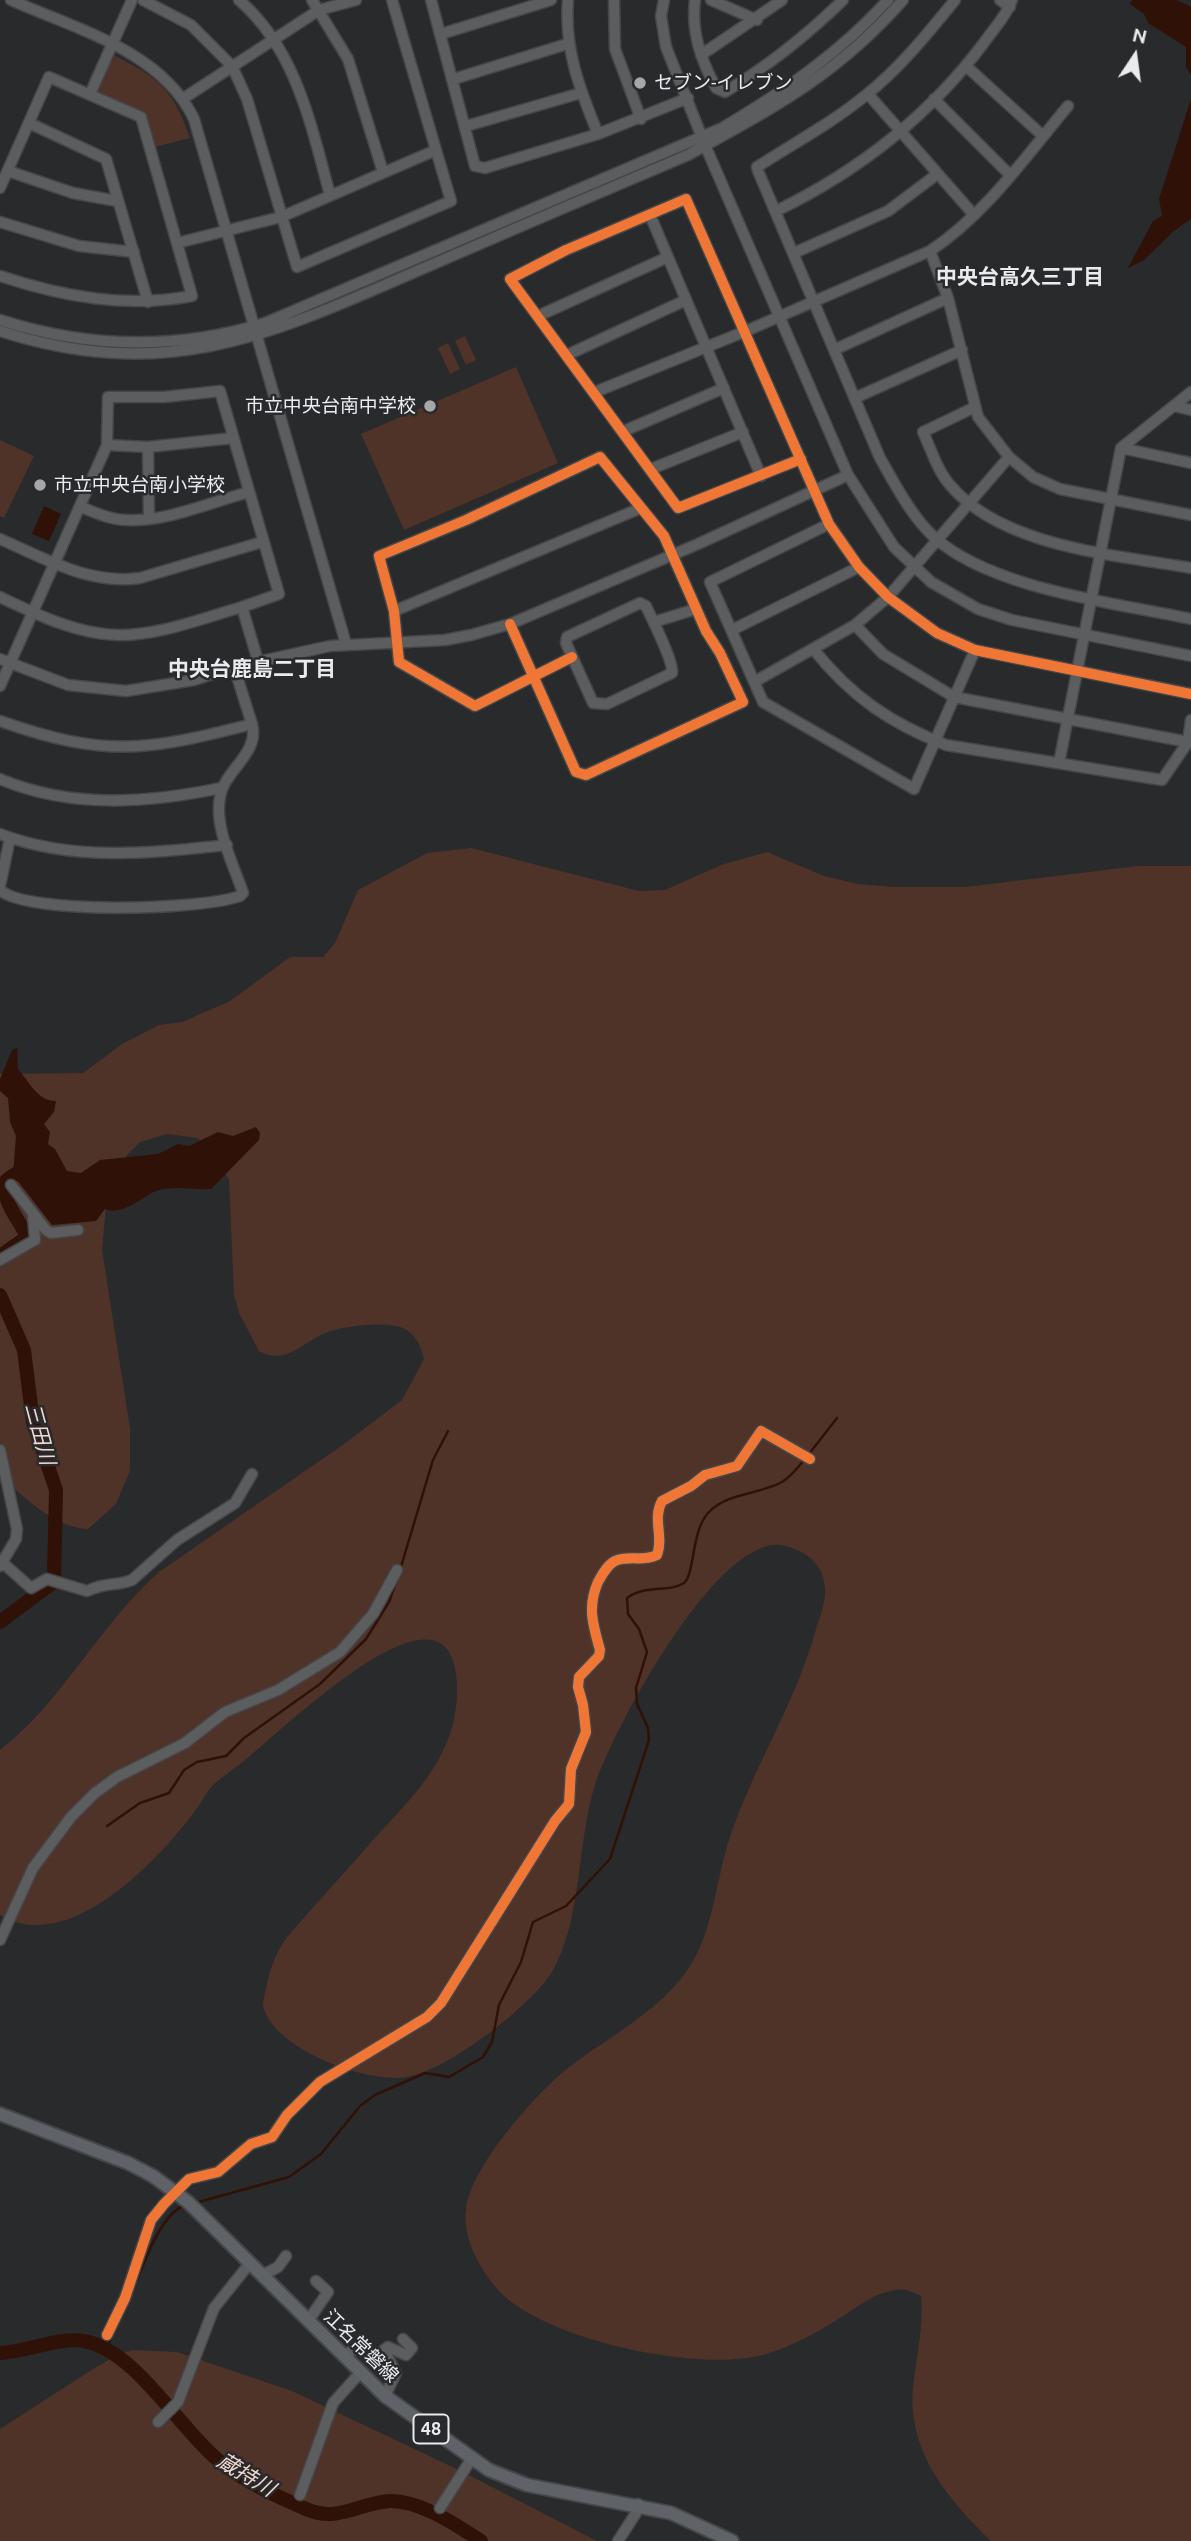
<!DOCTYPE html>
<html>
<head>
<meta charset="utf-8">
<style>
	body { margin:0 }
	#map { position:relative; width:1191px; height:2541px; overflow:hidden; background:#292a2c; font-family:Ubuntu,sans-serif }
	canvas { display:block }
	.north { position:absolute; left:1100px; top:21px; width:70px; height:70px; -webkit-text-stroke:5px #282a2d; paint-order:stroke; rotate:13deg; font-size:19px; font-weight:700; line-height:28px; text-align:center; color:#eaebed }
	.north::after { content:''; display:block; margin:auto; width:24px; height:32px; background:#eaebed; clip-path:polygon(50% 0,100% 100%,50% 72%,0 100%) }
</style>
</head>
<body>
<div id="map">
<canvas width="1191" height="2541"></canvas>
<div class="north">N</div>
</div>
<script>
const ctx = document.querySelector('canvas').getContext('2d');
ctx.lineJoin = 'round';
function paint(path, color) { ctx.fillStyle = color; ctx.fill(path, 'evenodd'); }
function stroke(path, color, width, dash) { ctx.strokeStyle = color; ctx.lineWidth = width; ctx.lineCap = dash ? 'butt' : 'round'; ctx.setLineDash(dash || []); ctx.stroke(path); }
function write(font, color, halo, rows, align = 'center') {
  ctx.font = font + ' Ubuntu,"Noto Sans JP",sans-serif'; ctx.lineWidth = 5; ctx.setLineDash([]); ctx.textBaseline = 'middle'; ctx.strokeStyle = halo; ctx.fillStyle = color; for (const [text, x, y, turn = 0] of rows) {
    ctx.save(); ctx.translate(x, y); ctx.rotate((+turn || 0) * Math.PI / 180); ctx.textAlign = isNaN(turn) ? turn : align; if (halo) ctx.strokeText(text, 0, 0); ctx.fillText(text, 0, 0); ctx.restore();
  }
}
const green = new Path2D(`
	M113,55C158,77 174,90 190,138L155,147L143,113L96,93L95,89Z
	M465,336L476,360L466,365L455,341Z
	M448,343L460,369L450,374L438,348Z
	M516,367L558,463L404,530L361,434Z
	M0,440L34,456L4,518L0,516Z
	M471,848L639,891L665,890L721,865L767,852L824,876L858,884L894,887H965L1138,866H1191V2541H991C949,2500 907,2452 913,2388C916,2357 924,2326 921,2296C906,2290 908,2288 891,2291C871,2294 853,2311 835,2321C814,2334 786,2349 763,2355C698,2372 552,2341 503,2295C482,2274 462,2240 466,2209C470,2168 535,2094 568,2068C608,2037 662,2010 690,1966C713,1930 716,1882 728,1843C751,1771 793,1708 814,1636C818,1621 826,1604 825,1589C824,1565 808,1552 786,1546C720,1528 613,1730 595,1785C577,1841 582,1921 552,1972C530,2007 452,2066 412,2076C374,2087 269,2049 263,2004C263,1999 265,1994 266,1988C270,1967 278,1947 292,1931C317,1903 342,1875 367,1847C411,1797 459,1758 457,1684C456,1669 453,1649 438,1642C392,1621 275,1737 239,1765C236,1767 216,1782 213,1785C206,1793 201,1803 195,1811C157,1862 68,1956 0,1915V1750C63,1701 99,1625 159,1572L344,1444L402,1400L424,1359C421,1347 418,1339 408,1331C393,1319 340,1326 323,1334C300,1345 285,1365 259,1351L239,1313L234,1295L229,1179L198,1138L167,1134L140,1142L127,1155L107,1195L102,1250L130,1428V1471L116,1504L88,1529C55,1528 24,1497 0,1476V1074L83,1073L122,1044L159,1025L182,1022L230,1001L290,957H323L335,943L358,890L427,853Z
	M133,2350L177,2352L292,2391L461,2471L597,2541H0V2429L93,2369L117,2355Z`);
const water = new Path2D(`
	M1132,0H1177L1191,7V75L1186,67V47L1148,23L1144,14L1130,4Z
	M1191,99V219L1175,230L1144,260L1128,268L1153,221L1162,216L1159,199Z
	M44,506L61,514L49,541L32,534Z
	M17,1048L18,1069C28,1080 38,1102 56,1101L54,1112L44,1124L50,1132L48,1144L55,1149L67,1171L81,1173L100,1160L158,1154L178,1144L189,1146L218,1132L233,1136L256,1127L260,1133L259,1140L211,1189C194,1190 172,1185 156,1191C142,1196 125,1216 105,1209L96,1221L52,1225L13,1175L16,1136L10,1122L8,1098L0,1091V1079L12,1050Z`);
const stream = new Path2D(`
	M809,1454L837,1418
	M400,1570L433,1460L448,1431
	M107,1826L140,1803L169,1793L184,1770L197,1762L226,1756L244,1738L320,1684L366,1639L389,1602L397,1579
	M195,2203L289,2177L321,2154L360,2106L375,2095L425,2073L449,2077L483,2057L492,2042L499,2005L521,1962L533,1922L566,1906L610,1859L649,1740L648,1728L637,1704L636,1688L647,1652L639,1629L628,1614L627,1598C646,1584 668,1593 684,1583C695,1574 691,1532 708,1513C728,1492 758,1495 782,1482C791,1477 798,1467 805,1459
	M129,2299C141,2274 157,2216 185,2205
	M106,2349L124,2312`);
const river = new Path2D(`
	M0,1256L27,1237C21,1222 0,1200 6,1181C12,1174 23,1172 28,1164
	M0,1295L24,1350L33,1422L56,1490L54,1577
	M0,1622L51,1584
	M0,2353C27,2352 57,2337 84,2341C135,2350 179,2428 218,2460C243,2481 276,2496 306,2509C338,2523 359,2503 389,2501C420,2500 456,2525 481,2541`);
const minor = new Path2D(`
	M11,0C76,29 162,51 194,119L346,644
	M143,0L191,25L232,66L247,99L297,267L451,201L436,150L281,217L177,243
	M239,0C296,49 311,125 330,195
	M312,0L348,59L383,172
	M392,0L436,150
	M431,0L475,166L485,168L598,134L688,98
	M568,0C564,49 580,90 598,134
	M614,0L615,49L641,119
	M664,0L661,16L666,47L705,145L848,475L894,547L931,582L978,609L1012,620L1191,656
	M695,0C691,32 701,60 716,88L725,92C768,66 807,35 843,0
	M711,0L757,20
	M955,0C928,33 900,68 866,95C832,123 794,143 757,167L758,171L880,458C895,484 911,516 934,537C991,589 1116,603 1191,619
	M1000,0L1010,7
	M441,34L551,0
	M701,55L782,0
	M966,66L1043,136
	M454,79L567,44
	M90,94L132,0
	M868,94L974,215
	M184,98L319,10L356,0
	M934,99L1010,175
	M29,123L106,159L148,302
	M466,126L581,93
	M8,171L73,193L117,201
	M0,188L49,77L141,117L192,296C126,308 63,297 0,276
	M776,211C859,171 931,114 986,40C995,27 1007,15 1012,0
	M650,215L761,476
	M0,222L79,246L134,252
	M930,251L948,298L978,417L1009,457L1033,477L1060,489L1191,515
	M794,253L888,211L936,175
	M538,316L668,257
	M0,320C87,348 177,350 265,323L722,128C783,92 840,53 888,0
	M0,331C174,387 282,329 438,262C521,226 605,190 688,155C774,107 836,76 903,0
	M836,349L948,298
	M567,355L686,300
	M595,392L746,331L930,251C986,214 1026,156 1068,106
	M857,397L962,350
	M1174,406L1191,410
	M975,407L923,432C931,449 937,470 950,485C1002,547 1116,555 1191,568
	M624,431L724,388
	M107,445L148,447L233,438
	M148,447L149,519
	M1121,448L1191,463
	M801,459L678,508L510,279L566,250L686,199L829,524L859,567L888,597L937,633L975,650L1191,694
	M651,469L743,432
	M81,507C96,513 111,520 127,520C167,522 211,502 249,492
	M829,524L710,582L763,702L914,789L975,650
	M0,539C46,559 89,585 140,578L262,542
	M0,597C36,614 76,634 117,635C158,636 203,618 242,607
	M640,603L646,606C652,619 674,662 672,673L607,704L593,703L566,643L567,637Z
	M394,611L641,508
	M654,622L696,609
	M510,624L576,772L586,775L743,702L720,653L706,631L664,536L600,457L466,520L379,556L394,611L399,662L475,706L572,657
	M855,625L883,654L954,697L1188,742
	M732,630L859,567
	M814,650C852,697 890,723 946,745L1162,780L1188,742L1191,720
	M0,659L68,685L126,691L194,680L234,667L330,646L445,640L471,635L510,624L698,544L848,475
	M754,682L855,625L888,597L1009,457
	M0,686L107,445L108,397H164L220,391L279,594L242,607L258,661
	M0,721C105,758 147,751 252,724L234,667
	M1059,763L1121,448L1191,392
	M0,779C71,809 148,803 221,788
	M0,834C73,862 152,853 227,845
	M0,886L10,838
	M0,890C28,915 202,910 240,896L243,893C233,863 214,827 220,797C224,770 260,754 252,724
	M11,1185L46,1230L51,1233L78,1230
	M0,1260L35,1240L33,1216
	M0,1450L17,1529L16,1539L0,1566
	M3,1563L31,1588L47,1579L87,1591C108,1581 114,1587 132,1580L177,1540L235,1503L252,1474
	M0,1940L33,1868L71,1817L95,1793L117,1777L185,1743L225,1712L278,1690L340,1652L373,1614L397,1570
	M263,2275L278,2267L286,2256
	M308,2321L328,2292L316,2281
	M107,2335L125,2298L151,2220L164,2204L189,2179L218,2172L251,2144L272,2137L287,2115L320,2082L427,2017L441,2003L555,1821L569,1804L571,1769L586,1732L583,1705L578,1687L579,1677L599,1656L600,1650C593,1625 587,1607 598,1582C602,1575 607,1565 615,1561C628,1555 643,1562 657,1555C664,1537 652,1519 662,1501L691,1486L705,1475L737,1466L761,1431L810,1459
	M345,2356L363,2342
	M385,2396L396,2373L384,2350L388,2347L406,2355L412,2348L403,2339
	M158,2422L178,2402L214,2308L250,2263
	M300,2495L333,2403L360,2373
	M440,2508L472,2458
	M618,2541L636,2513L638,2504`);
const major = new Path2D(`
	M0,2114L128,2163L153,2176L188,2202L385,2396L489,2470L527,2485L671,2513L732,2541`);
const cycleway = new Path2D(`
	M801,459L678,508L510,279L566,250L686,199L829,524L859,567L888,597L937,633L975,650L1191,694
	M510,624L576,772L586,775L743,702L720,653L706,631L664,536L600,457L466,520L379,556L394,611L399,662L475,706L572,657
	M107,2335L125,2298L151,2220L164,2204L189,2179L218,2172L251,2144L272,2137L287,2115L320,2082L427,2017L441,2003L555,1821L569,1804L571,1769L586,1732L583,1705L578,1687L579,1677L599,1656L600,1650C593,1625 587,1607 598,1582C602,1575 607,1565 615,1561C628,1555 643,1562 657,1555C664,1537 652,1519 662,1501L691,1486L705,1475L737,1466L761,1431L810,1459`);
const markers = [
	[640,83,7,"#a6a7a9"],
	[430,406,7,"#a6a7a9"],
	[40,485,7,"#a6a7a9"]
];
const shields = [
	[431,2429,35]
];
const shieldNames = [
	["48",431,2429]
];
const poiNames = [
	["セブン-イレブン",654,83],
	["市立中央台南中学校",416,406,"right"],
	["市立中央台南小学校",54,485]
];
const streetNames = [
	["江名常磐線",361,2346,44]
];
const neighbourhoodNames = [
	["中央台高久三丁目",1020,277],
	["中央台鹿島二丁目",252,669]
];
const waterNames = [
	["三田川",40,1434,75],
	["蔵持川",246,2475,31]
];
paint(green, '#4f3228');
paint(water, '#301107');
stroke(stream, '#301107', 2.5);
stroke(river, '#301107', 14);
stroke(minor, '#464648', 13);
stroke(major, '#464648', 16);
stroke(minor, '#5c5d5f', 10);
stroke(major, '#5f6267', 12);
stroke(cycleway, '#f07635', 10);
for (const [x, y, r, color] of markers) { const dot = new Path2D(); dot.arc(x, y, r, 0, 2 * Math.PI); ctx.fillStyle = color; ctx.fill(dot); stroke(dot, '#282a2d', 2.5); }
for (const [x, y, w] of shields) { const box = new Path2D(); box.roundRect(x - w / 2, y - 14.5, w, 29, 5); ctx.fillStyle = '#282a2d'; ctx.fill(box); stroke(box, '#eaebed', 2); }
write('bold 18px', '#eaebed', null, shieldNames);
write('19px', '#eaebed', '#282a2d', poiNames, 'left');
write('19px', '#eaebed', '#282a2d', streetNames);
write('bold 21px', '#eaebed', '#282a2d', neighbourhoodNames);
write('italic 21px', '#f5d8cd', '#282a2d', waterNames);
</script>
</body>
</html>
